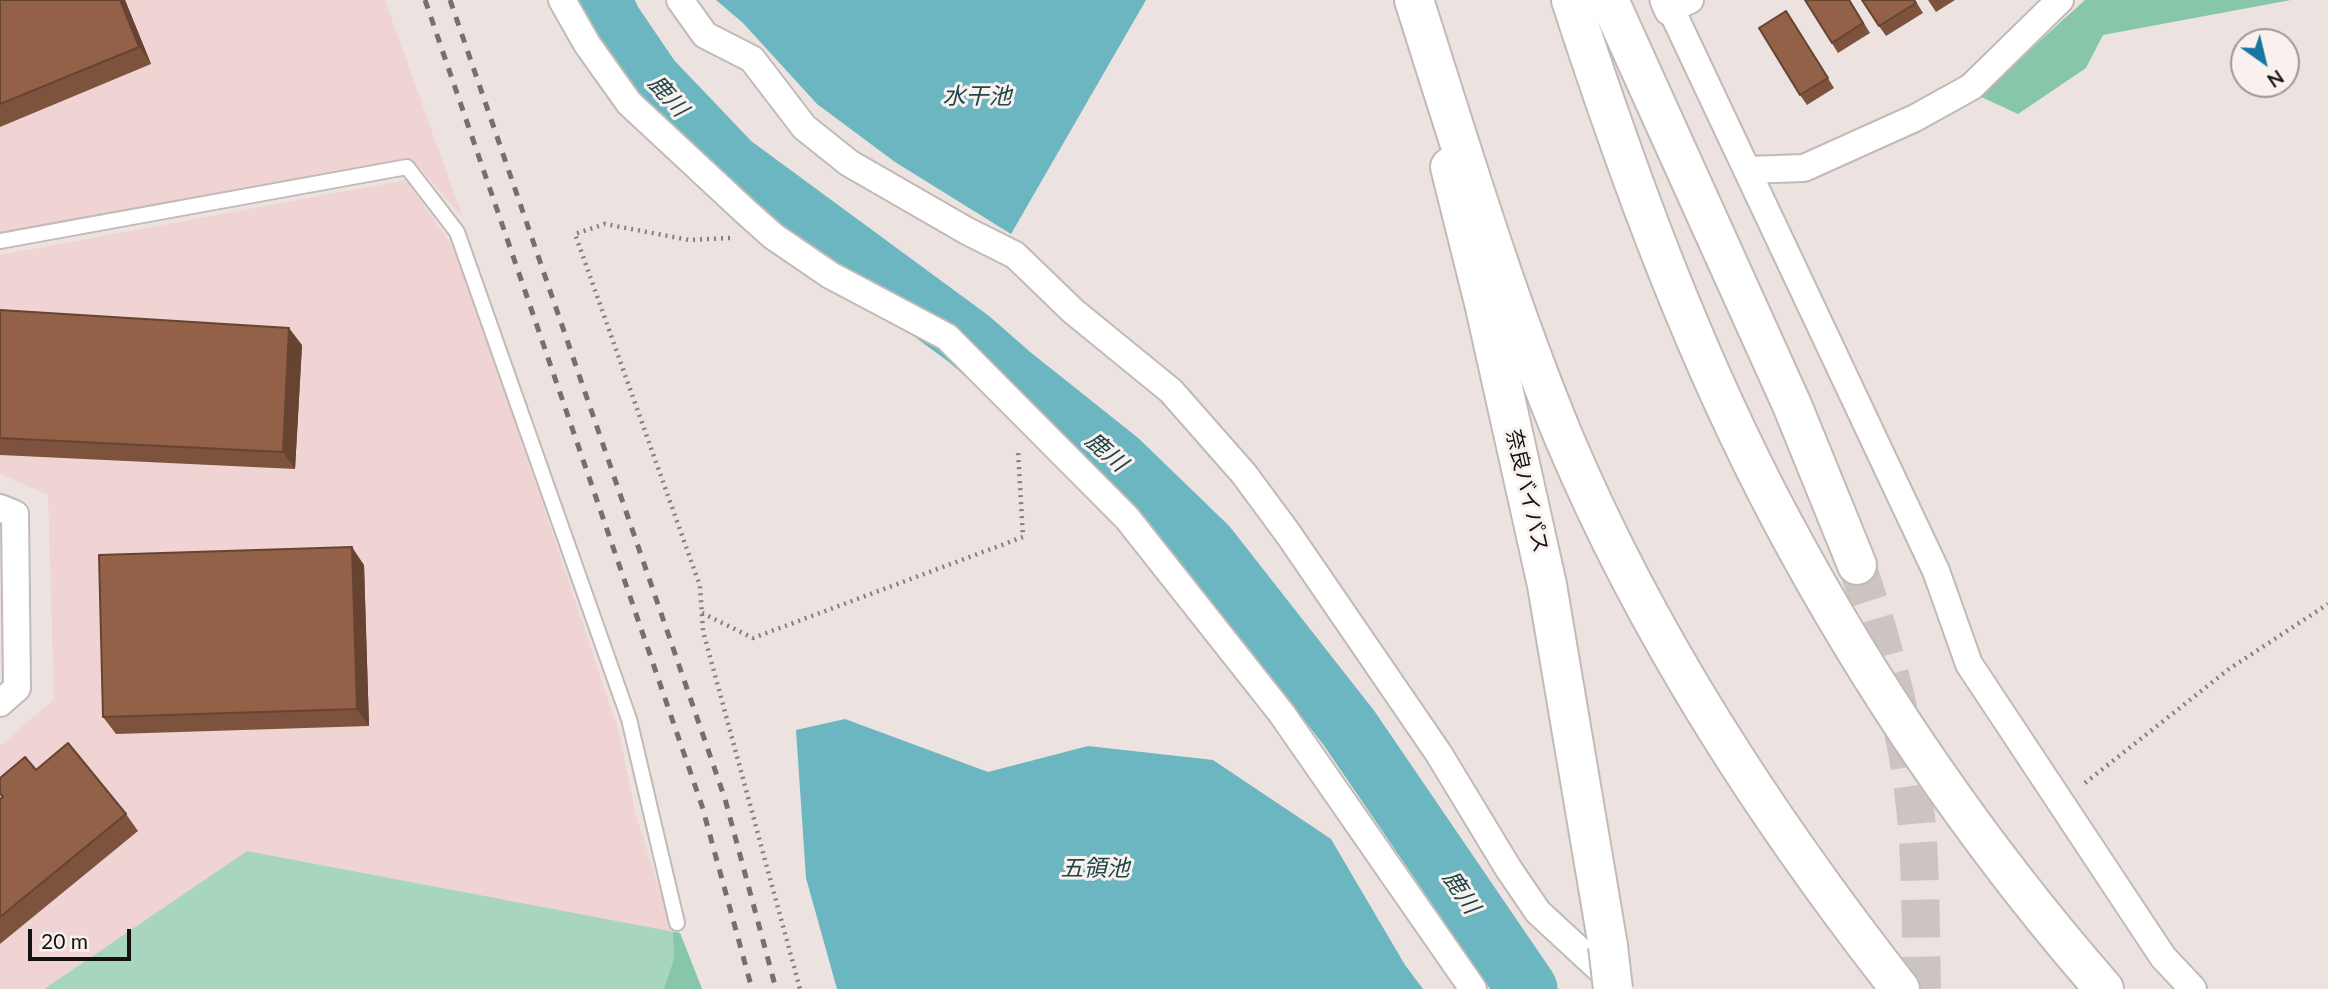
<!DOCTYPE html>
<html>
<head>
<meta charset="utf-8">
<style>
	body { margin:0 }
	#map { position:relative; width:2328px; height:989px; overflow:hidden; background:#ece3e0; font-family:Lato,sans-serif }
	canvas { display:block }
	.north { position:absolute; left:2230px; top:28px; width:70px; height:70px; box-sizing:border-box; background:#f9f1ed; border:2px solid #9e9895; border-radius:50%; rotate:146deg; font-size:19px; font-weight:700; line-height:28px; text-align:center; color:#151211 }
	.north::after { content:''; display:block; margin:auto; width:24px; height:32px; background:#1776a3; clip-path:polygon(50% 0,100% 100%,50% 72%,0 100%) }
	.scale { position:absolute; left:28px; top:929px; width:103px; height:32px; box-sizing:border-box; border:4px solid #151211; border-top:0; padding-left:9px; font-size:21px; line-height:24px; white-space:nowrap; color:#151211; -webkit-text-stroke:5px #f9f1ed; paint-order:stroke }
</style>
</head>
<body>
<div id="map">
<canvas width="2328" height="989"></canvas>
<div class="north">N</div>
<div class="scale">20 m</div>
</div>
<script>
const ctx = document.querySelector('canvas').getContext('2d');
ctx.lineJoin = 'round';
function paint(path, color) { ctx.fillStyle = color; ctx.fill(path, 'evenodd'); }
function stroke(path, color, width, dash) { ctx.strokeStyle = color; ctx.lineWidth = width; ctx.lineCap = dash ? 'butt' : 'round'; ctx.setLineDash(dash || []); ctx.stroke(path); }
function write(font, color, halo, rows, align = 'center') {
  ctx.font = font + ' Lato,"Noto Sans JP",sans-serif'; ctx.lineWidth = 6; ctx.setLineDash([]); ctx.textBaseline = 'middle'; ctx.strokeStyle = halo; ctx.fillStyle = color; for (const [text, x, y, turn = 0] of rows) {
    ctx.save(); ctx.translate(x, y); ctx.rotate((+turn || 0) * Math.PI / 180); ctx.textAlign = isNaN(turn) ? turn : align; if (halo) ctx.strokeText(text, 0, 0); ctx.fillText(text, 0, 0); ctx.restore();
  }
}
const commercial = new Path2D(`
	M0,0H385L463,218L412,159L0,232Z
	M406,180L459,255L619,732L635,812L673,932L247,851L44,989H0V746L54,699L48,495L0,474V255Z`);
const green = new Path2D(`
	M247,851L680,933L702,989H44Z`);
const forest = new Path2D(`
	M2085,0H2291L2103,35L2086,68L2018,114L1979,96Z
	M673,932L680,933L702,989H664L674,959Z`);
const water = new Path2D(`
	M716,0H1146L1011,234L895,162L817,104L743,23Z
	M845,719L988,772L1088,746L1213,760L1331,839L1405,965L1423,989H837L806,878L796,730Z`);
const river = new Path2D(`
	M601,0L612,23L650,79L731,164L969,339L1009,374L1117,460L1207,547L1349,728L1527,989`);
const trunkTunnel = new Path2D(`
	M1857,565C1880,634 1900,703 1911,776C1922,846 1920,918 1922,989`);
const path = new Path2D(`
	M730,238L689,240L605,224L575,234L700,586L703,631L800,989
	M702,613L753,638L1023,537L1018,451
	M2085,783L2229,669L2328,604`);
const service = new Path2D(`
	M0,241L407,167L457,232L629,719L677,923`);
const minor = new Path2D(`
	M562,0L587,44L629,103L745,211L773,236L830,275L947,337L1127,518L1282,714L1473,989
	M680,0L705,35L752,59L804,127L849,163L967,231L1015,255L1073,311L1171,391L1244,474L1289,535L1439,754L1508,868L1538,912L1616,984
	M1690,0L1671,9L1936,571L1969,664L2163,957L2193,989
	M1747,170L1804,168L1915,118L1971,87L2060,0
	M0,508L15,514L17,688L0,703`);
const tertiary = new Path2D(`
	M1667,0L1671,9`);
const trunk = new Path2D(`
	M1609,0L1792,405L1857,565
	M1450,167L1485,307L1547,585L1608,946`);
const motorway = new Path2D(`
	M1414,0C1461,147 1505,295 1564,438C1648,637 1767,819 1900,989
	M1571,0C1629,178 1694,356 1782,521C1871,688 1980,847 2104,989`);
const rail = new Path2D(`
	M425,0L702,806L752,989
	M450,0L725,799L776,989`);
const trunkBridge = new Path2D(`
	M1608,946L1613,989`);
const wall = new Path2D(`
	M0,0H125L151,64L0,127Z
	M1805,0H1850L1870,33L1838,53Z
	M1915,0L1923,13L1886,36L1879,26Z
	M1928,0H1955L1936,12Z
	M1793,21L1834,88L1807,105L1800,95Z
	M0,310L302,345L295,469L0,455Z
	M364,565L369,726L116,734L103,717Z
	M36,770L126,814L138,831L0,944V799L2,798L0,795V778Z`);
const shadedWall = new Path2D(`
	M120,0H125L151,64L139,47Z
	M289,328L302,345L295,469L283,452Z
	M352,547L364,565L369,726L357,709Z`);
const building = new Path2D(`
	M0,0H120L139,47L0,104Z
	M1805,0H1849L1863,23L1832,43Z
	M1862,0H1914L1916,3L1879,26Z
	M1786,11L1828,78L1800,95L1759,28Z
	M0,310L289,328L283,452L0,438Z
	M352,547L357,709L103,717L99,555Z
	M68,743L126,814L0,917V799L3,797L0,793V778L25,757L36,770Z`);
const streetNames = [
	["奈良バイパス",1527,491,77]
];
const waterNames = [
	["鹿川",668,96,48],
	["水干池",977,97],
	["鹿川",1106,452,41],
	["五領池",1095,869],
	["鹿川",1461,892,56]
];
paint(commercial, '#efd4d3');
paint(green, '#a7d5be');
paint(forest, '#88c6a9');
paint(water, '#6bb6c1');
stroke(river, '#6bb6c1', 61);
stroke(trunkTunnel, '#ccc4c1', 38, [38, 19]);
stroke(service, '#c2bab6', 18);
stroke(minor, '#c2bab6', 30);
stroke(tertiary, '#c2bab6', 37);
stroke(trunk, '#c2bab6', 42);
stroke(motorway, '#c2bab6', 42);
stroke(path, '#857f7d', 4.5, [2, 5]);
stroke(service, '#fff', 14);
stroke(minor, '#fff', 26);
stroke(tertiary, '#fff', 33);
stroke(trunk, '#fff', 38);
stroke(motorway, '#fff', 38);
stroke(rail, '#75706e', 5, [9, 9]);
stroke(trunkBridge, '#c2bab6', 42, []);
stroke(trunkBridge, '#fff', 38);
paint(wall, '#7e533e');
paint(shadedWall, '#674332');
paint(building, '#936048');
stroke(building, '#674332', 2);
write('21px', '#151211', '#f9f1ed', streetNames);
write('italic 23px', '#1f4449', '#f9f1ed', waterNames);
</script>
</body>
</html>
